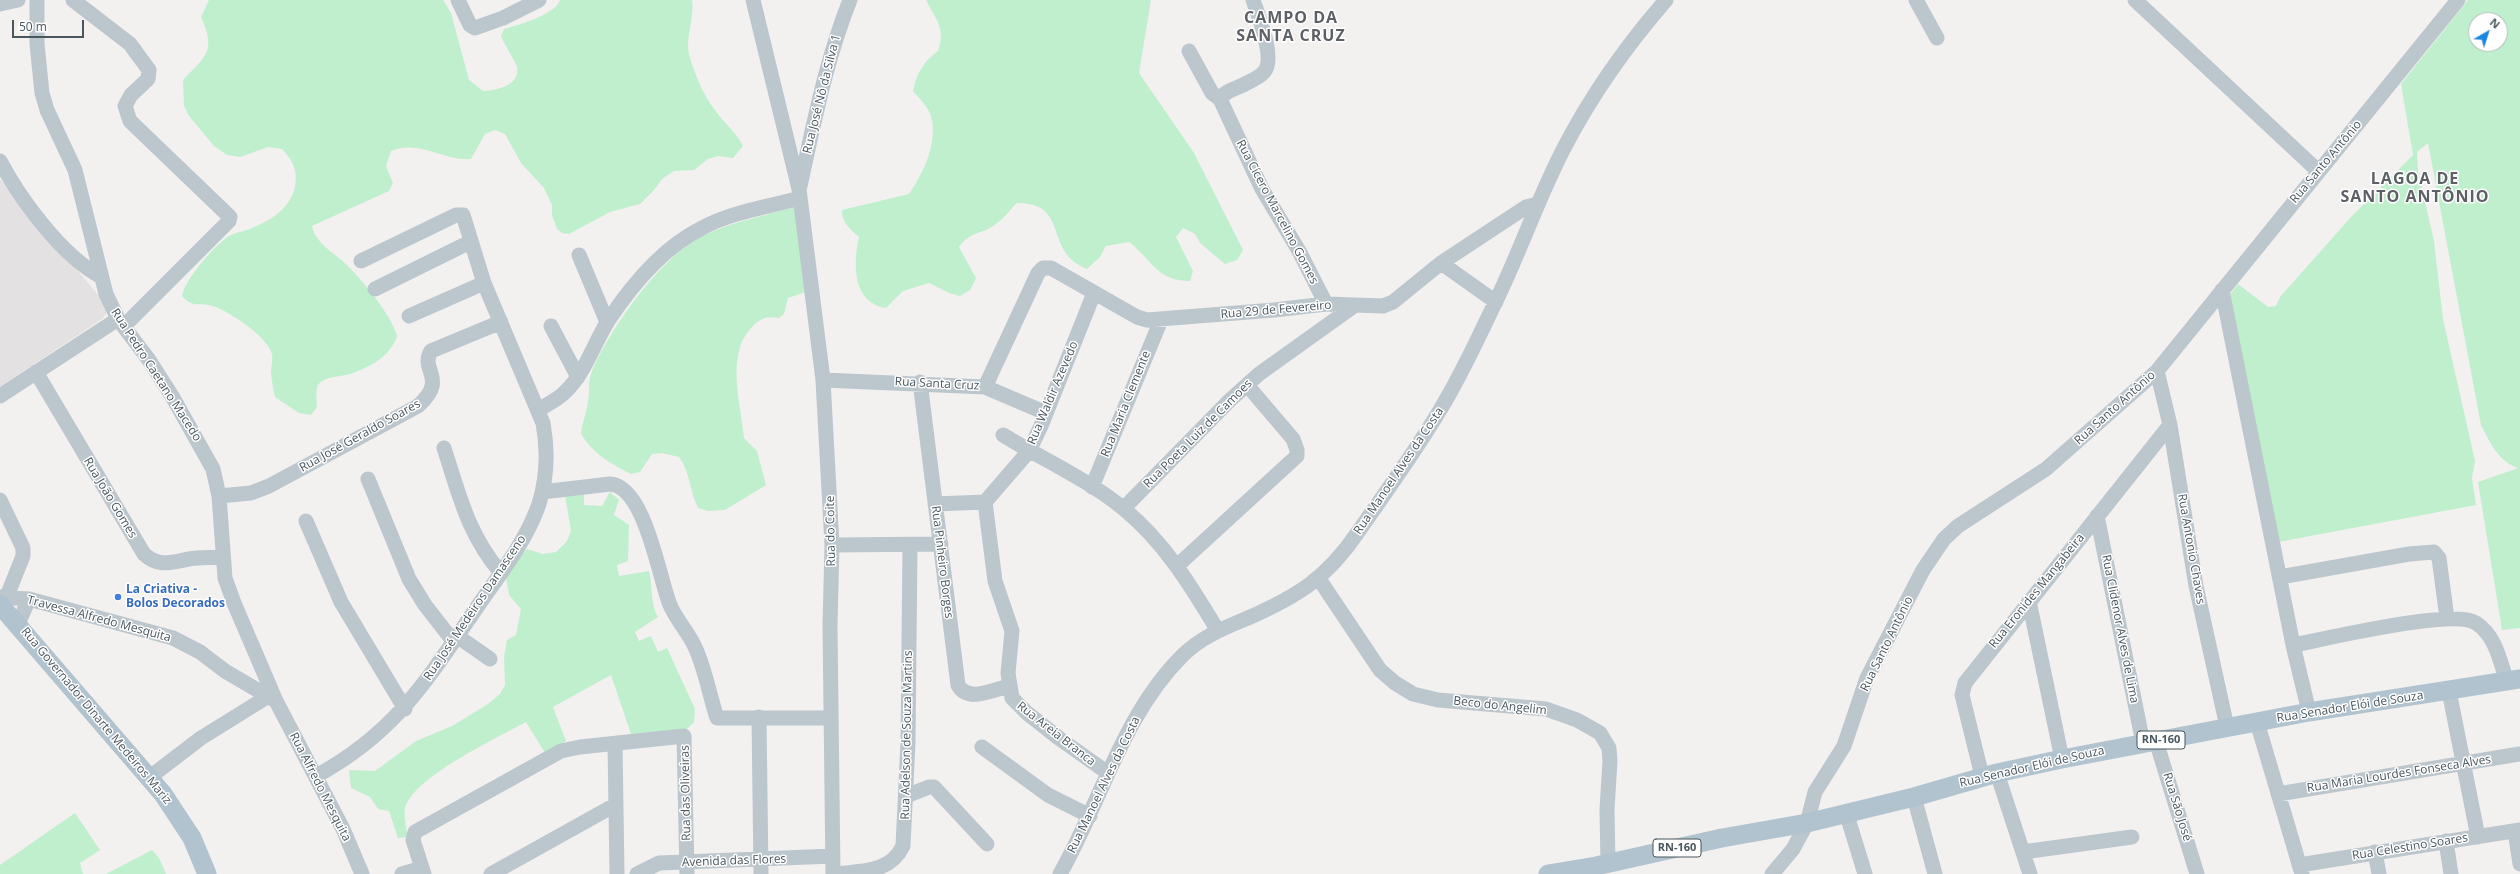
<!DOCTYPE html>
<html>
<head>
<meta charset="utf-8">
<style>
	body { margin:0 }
	#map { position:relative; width:2520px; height:874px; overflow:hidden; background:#f3f0f0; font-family:"Open Sans",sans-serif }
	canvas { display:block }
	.north { position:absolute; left:2468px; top:12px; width:40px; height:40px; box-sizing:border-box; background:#fff; border:1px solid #b6bbbf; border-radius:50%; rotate:39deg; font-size:11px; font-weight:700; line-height:16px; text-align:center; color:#48565e }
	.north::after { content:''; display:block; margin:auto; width:14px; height:18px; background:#1b86e2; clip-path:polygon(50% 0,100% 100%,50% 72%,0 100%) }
	.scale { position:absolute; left:12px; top:20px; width:72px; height:18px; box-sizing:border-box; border:2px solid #48565e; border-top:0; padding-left:5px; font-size:12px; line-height:14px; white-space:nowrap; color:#48565e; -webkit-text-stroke:3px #fff; paint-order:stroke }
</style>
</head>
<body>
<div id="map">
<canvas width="2520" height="874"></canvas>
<div class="north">N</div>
<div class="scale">50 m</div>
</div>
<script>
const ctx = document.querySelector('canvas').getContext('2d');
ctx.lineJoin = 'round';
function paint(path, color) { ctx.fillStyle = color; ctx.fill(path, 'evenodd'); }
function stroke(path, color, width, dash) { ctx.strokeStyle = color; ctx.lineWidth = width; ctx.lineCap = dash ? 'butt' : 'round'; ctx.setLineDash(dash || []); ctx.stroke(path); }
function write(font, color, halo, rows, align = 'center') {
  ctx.font = font + ' "Open Sans",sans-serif'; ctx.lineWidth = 3; ctx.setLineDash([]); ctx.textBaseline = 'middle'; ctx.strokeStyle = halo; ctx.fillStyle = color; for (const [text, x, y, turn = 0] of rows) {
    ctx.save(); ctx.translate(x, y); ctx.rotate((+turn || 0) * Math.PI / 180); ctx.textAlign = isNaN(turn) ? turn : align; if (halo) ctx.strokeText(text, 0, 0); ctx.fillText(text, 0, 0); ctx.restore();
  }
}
const education = new Path2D(`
	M0,179L100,297L107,313L102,319L0,387Z`);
const green = new Path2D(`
	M209,0H443L451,13L469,80L483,91C497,90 520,86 517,67C516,62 504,44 501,36L504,29C518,25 555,15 560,0H692C695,19 684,39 690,58C695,75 704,96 715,110C724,123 736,132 743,146L733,158L718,156L708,159L694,170L674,171L662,179L654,190L640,204L610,212L569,234L562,233L557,229L552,215V205L544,188L521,163L505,134L495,130L485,134L471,159C443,161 419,139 391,151L386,166L393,183L389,191L312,226C316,245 337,254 350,268C365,284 392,316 397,336C390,357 370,367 350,374C341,377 324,376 318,385C315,391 317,400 317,407L311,415L299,413L275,397C273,389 272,381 271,373C271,367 273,360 272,354C267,336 230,312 213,306C199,302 194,309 182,296C185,279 215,245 229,236C234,233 241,232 247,230C268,222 289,211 295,187C298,170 293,161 282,149L268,147L240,157L227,155L214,146L189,116L184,106L183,80C207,55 216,51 201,17Z
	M926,0H1151L1139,73L1194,153L1243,250L1237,260L1225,264L1200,243L1195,234L1183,228L1176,237L1193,271L1190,281C1157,281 1153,261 1129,242L1106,246L1100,257L1087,269C1042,251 1071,203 1017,203C1010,209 1005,218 997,223C982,236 972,229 959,247L976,278L970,290L960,296L949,293L929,283L903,291L886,308C852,303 853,263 859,237C851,230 841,222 842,210L909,194C924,172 938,143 931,116C928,107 919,98 913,91C916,74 924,61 938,51C946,28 936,20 926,0Z
	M2468,0H2520V628L2502,630L2478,482L2518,468C2497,460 2491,444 2481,425L2428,143L2417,152L2418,171L2434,241L2443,319L2475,461L2472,478L2476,505L2278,542L2229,296L2238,284L2268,307L2276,306L2280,297L2351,217L2413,155L2401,84ZM2476,20H2500V44H2476Z
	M794,207L806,292L788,298L784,314L779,318C767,316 761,318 752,327C725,354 741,404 744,438L757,451L766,485L725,510L708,511L698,508C690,492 690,472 679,457L662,453L652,454L640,472L631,474C611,464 593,454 581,434C582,422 587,412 588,401C590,393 588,382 591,374C606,334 657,263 694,241C723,223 762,217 794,207Z
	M584,491V505L602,506L610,492L619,500L614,515L629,525L628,561L617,565L619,576L649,571C653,587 650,604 658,617L635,632L639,641L651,636L658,652L667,648L695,709L694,722L685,731L631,734L611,675L553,707L566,741L545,753L526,722C499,737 411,778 405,809C404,818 406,828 408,837L398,838L389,811L378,809L370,797L351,788L349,770L375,771L416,741L452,726L488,704L500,694L505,685L504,657L507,640L516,635L521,609L509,595L505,572L527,549L543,554L556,552L567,541L571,531L565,495Z
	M75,813L100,850L80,863L83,874H0V865Z
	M152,850L159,858L166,874H106Z`);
const minor = new Path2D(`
	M37,0V44L42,93L47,110L75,170L106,294L118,319L149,360L172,396L213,469L219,496L225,578L234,603L276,701L343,829L362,874
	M73,0L130,44L149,70L148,79L131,95L125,106L130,121L230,217L229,221L124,326
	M458,0L470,25L475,28L503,18L539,0
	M753,0L799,189L823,380L832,545L830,625L833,874
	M1916,0L1937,38
	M2135,0L2318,171
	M0,4L18,0
	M1189,51L1212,93L1220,99
	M1220,99L1262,189L1299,251L1326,304
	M1220,99C1225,91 1235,89 1243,85C1250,81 1259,78 1264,72C1276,59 1258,15 1253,0
	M0,161C20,199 62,256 100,276
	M800,186C814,123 826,60 850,0
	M579,255L607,322
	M1441,263L1496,302
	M375,289L470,242
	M2222,290L2293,645L2309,712
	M409,316L484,283
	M551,326L578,377
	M2157,371L2170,425L2196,586L2227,727
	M36,372L144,554C159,568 172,562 189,559C200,557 211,558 222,557
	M823,380L985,387L1046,413
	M920,382L958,685C968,703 993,690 1009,686
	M985,387L1038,273L1043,268H1051L1137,317L1147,320L1274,310L1326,304L1383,306L1393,302L1441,263L1526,207L1538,204
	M0,396L118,319
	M538,410C546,405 557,400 564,393C585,374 593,345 608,321C631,286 664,247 702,228C731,212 768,207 800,198
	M1003,435C1042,459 1089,480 1124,509C1165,543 1191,586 1218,631
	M444,448C459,494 468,535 501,573
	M368,479L409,579L425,605L453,641
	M1092,487L1161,320
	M542,492L610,484C645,486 659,578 670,605C676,619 687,631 694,645C705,667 709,694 717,718H831
	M219,496L251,493L269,486L418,406C449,378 419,370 431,351L501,322
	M0,500L23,548V556L7,596
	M985,502L995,581L1012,631L1008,673L1012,698L1027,713L1060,739L1108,773
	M935,504L985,502L1029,451L1041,426L1094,293
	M1124,508L1229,401L1259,374L1354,306
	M2097,516L2143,743
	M306,521L341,602L405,709
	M832,545L941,544
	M1178,565L1297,456V450L1293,439L1247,385
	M2280,577L2409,554L2434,552L2439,558L2447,618
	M1319,579L1380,670L1395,683L1413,694L1438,700L1546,709L1577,720L1600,733L1609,748L1610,761L1607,809L1608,864
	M0,597L29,599L173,638L200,652L225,671L276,701
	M2029,601L2062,759
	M18,624L29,599
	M457,636L490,659
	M2293,645C2326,639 2453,608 2476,623C2496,636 2500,661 2507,682
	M2449,691L2478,837
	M759,717L761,874
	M2257,722L2302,874
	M2156,741L2197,874
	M615,744L617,874
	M982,747L1048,795L1090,816
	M1997,773L2030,874
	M316,776C399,731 430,675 482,600C503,570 527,539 539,504C547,478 548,450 543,423L484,283L463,215H456L361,261
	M1982,776L1962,695L1965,683L2170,425
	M150,777L201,738L267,697
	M2278,794L2520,754
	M906,796L929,787H934L987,844
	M1914,797L1935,874
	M1846,812L1865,874
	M2515,831L2520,864
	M2446,841L2451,874
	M2023,852L2132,837
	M2375,852L2379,874
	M2299,865L2520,830
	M402,874L422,868
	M424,874L413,840L415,832L561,751L580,747L684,736L687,874
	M491,874L615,805
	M637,874L659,863L833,856
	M835,874C862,871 890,873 903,846L908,742L910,546
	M1060,874C1101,802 1122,716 1182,656C1201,637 1224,628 1248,618C1298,596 1327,578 1358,532C1386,492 1415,452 1440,410C1461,376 1478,338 1495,303C1520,252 1538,198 1564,148C1592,94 1626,46 1666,0
	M1772,874L1793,849L1807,823L1815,792L1844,746L1867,678L1923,570L1944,539L1958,526L2046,469L2157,371L2458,0`);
const major = new Path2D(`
	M0,605L163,794L192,838L207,874
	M1548,874L1596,866L1722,838L1807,823L1914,797L1997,773L2062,759L2309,712L2520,679`);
const markers = [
	[118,597,4,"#3f7fe0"]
];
const shields = [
	[2161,740,48],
	[1677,848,48]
];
const shieldNames = [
	["RN-160",2161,740],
	["RN-160",1677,848]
];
const streetNames = [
	["Rua José Nô da Silva 1",822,94,-76],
	["Rua Santo Antônio",2326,162,-50],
	["Rua Cícero Marcelino Gomes",1277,212,62],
	["Rua 29 de Fevereiro",1276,310,-5],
	["Rua Pedro Caetano Macedo",156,375,57],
	["Rua Santa Cruz",937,384,3],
	["Rua Waldir Azevedo",1053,393,-67],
	["Rua Maria Clemente",1126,404,-68],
	["Rua Santo Antônio",2115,408,-42],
	["Rua Poeta Luiz de Camoes",1198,434,-45],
	["Rua José Geraldo Soares",360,436,-29],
	["Rua Manoel Alves da Costa",1399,471,-56],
	["Rua João Gomes",110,498,59],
	["Rua do Coite",831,531,-91],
	["Rua Antonio Chaves",2191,549,80],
	["Rua Pinheiro Borges",942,562,83],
	["Rua Eronides Mangabeira",2037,591,-51],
	["Rua José Medeiros Damasceno",475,608,-56],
	["Travessa Alfredo Mesquita",99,619,15],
	["Rua Clidenor Alves de Lima",2120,629,79],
	["Rua Santo Antônio",1887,644,-64],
	["Beco do Angelim",1500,706,6],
	["Rua Senador Elói de Souza",2350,707,-9],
	["Rua Governador Dinarte Medeiros Mariz",96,716,50],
	["Rua Areia Branca",1056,734,38],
	["Rua Adelson de Souza Martins",907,735,-89],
	["Rua Senador Elói de Souza",2032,767,-13],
	["Rua Maria Lourdes Fonseca Alves",2399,774,-9],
	["Rua Manoel Alves da Costa",1104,785,-64],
	["Rua Alfredo Mesquita",320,787,63],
	["Rua das Oliveiras",686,793,-91],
	["Rua São José",2177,807,73],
	["Rua Celestino Soares",2410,847,-9],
	["Avenida das Flores",734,861,-2]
];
const shopNames = [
	["La Criativa -",126,590],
	["Bolos Decorados",126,604]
];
const districtNames = [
	["CAMPO DA",1291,18],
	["SANTA CRUZ",1291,36],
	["LAGOA DE",2415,179],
	["SANTO ANTÔNIO",2415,197]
];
paint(education, '#e4e1e3');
paint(green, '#c0efcd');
stroke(minor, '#bcc6cd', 15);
stroke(major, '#b0c3ce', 19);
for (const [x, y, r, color] of markers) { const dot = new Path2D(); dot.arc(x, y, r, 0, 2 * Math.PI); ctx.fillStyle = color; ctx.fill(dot); stroke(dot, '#fff', 1.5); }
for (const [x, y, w] of shields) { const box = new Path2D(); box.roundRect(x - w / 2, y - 9, w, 18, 3); ctx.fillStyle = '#fff'; ctx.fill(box); stroke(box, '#48565e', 1); }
write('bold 11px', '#48565e', null, shieldNames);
write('12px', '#48565e', '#fff', streetNames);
write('bold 12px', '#366cbe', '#fff', shopNames, 'left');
ctx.letterSpacing = '1px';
write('bold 16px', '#5d6165', '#fff', districtNames);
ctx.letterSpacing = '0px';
</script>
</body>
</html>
